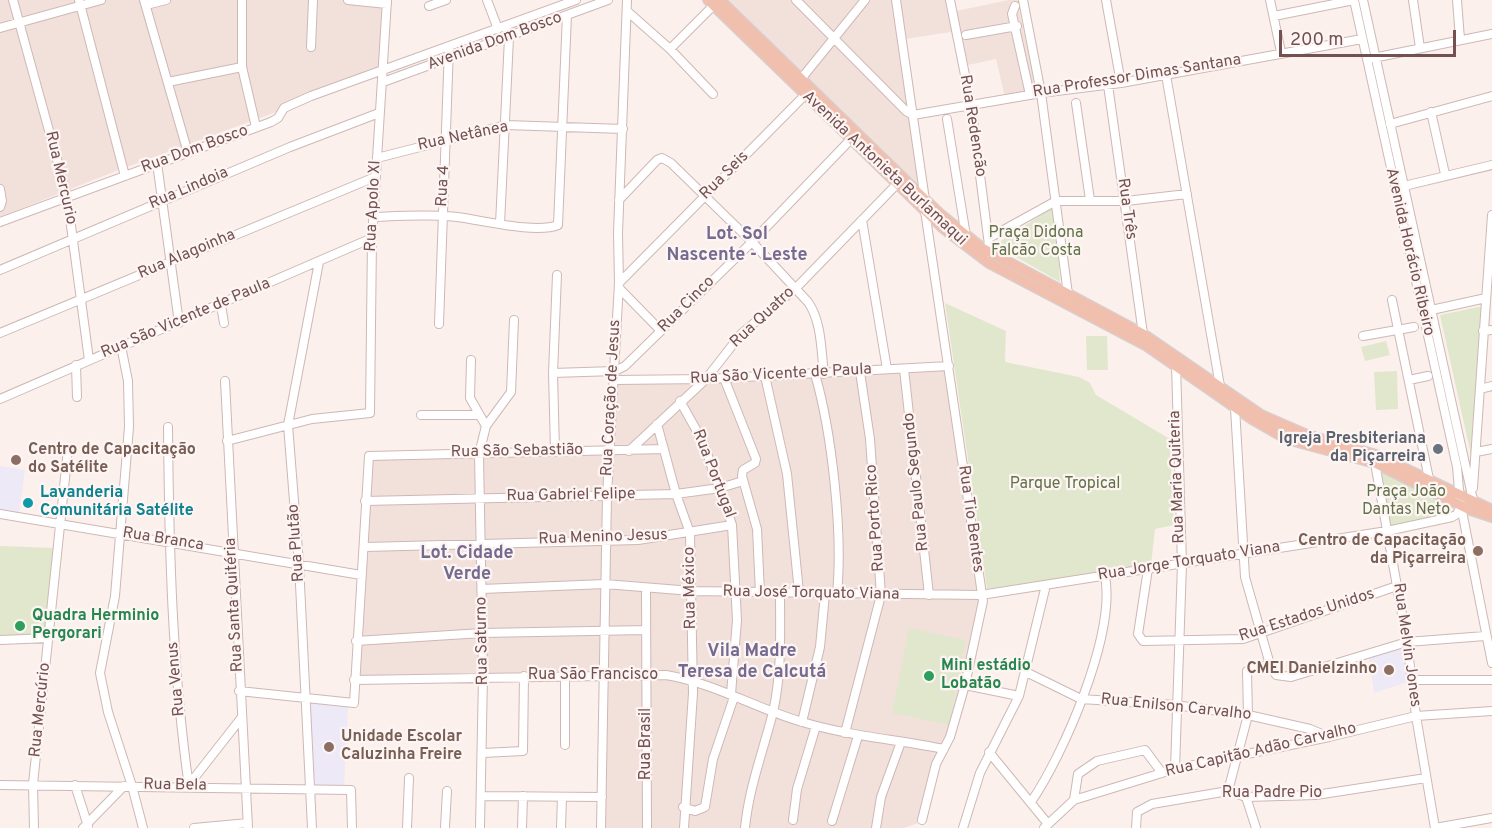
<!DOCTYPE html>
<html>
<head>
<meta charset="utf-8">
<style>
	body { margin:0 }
	#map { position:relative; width:1492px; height:828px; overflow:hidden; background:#fbf0ec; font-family:Overpass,sans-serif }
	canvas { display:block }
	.scale { position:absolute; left:1279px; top:30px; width:177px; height:27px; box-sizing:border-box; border:3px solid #745151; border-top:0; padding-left:8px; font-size:18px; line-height:21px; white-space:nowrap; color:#745151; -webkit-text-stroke:4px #fdf5f3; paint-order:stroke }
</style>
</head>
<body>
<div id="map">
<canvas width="1492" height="828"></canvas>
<div class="scale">200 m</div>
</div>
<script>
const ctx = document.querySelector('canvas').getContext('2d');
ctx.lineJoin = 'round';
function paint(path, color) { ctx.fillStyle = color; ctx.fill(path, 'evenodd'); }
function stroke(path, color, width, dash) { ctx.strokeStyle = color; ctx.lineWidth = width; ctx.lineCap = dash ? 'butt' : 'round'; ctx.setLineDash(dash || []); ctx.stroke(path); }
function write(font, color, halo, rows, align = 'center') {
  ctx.font = font + ' Overpass,sans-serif'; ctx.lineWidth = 4.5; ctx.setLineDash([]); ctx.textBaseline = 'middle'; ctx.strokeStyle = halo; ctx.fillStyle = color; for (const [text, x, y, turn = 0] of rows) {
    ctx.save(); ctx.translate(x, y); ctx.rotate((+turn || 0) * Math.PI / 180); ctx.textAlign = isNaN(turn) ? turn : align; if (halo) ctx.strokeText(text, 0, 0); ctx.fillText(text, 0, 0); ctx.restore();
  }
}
const residential = new Path2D(`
	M0,0H384L379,74L116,171L0,217Z
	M729,0H950L957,31L899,40L923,192Z
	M1009,0H1017L1037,91L1005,98L996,59L968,65L956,11Z
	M949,368L982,593L953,723L935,760L918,823L904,828H600L604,675L354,680L369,456L609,450L613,379Z`);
const education = new Path2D(`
	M0,466L25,470L19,513L0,510Z
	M1404,646L1408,682L1374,693L1369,658Z
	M309,703L348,707L344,787L315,786Z`);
const green = new Path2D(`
	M1055,206L1060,282L995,245Z
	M945,303L1006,331L1005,362L1079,377L1090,383L1096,395L1170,439L1174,525L1155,529L1151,565L987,589Z
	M1483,306L1473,464L1440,315Z
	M1086,336H1107L1108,370H1087Z
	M1386,341L1390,355L1365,361L1361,347Z
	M1397,371L1398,409L1376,410L1374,372Z
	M1383,468L1445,499L1452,513L1389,527L1380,473Z
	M0,546L54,548L46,635L0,637Z
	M909,628L966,640L949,725L892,713Z`);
const minor = new Path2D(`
	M13,0L67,196L89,360
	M79,0L125,176
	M144,0L188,153
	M242,0V67L256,127
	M348,0L387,4
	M487,0L498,29
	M796,0L906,111L913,115L1041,93L1121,83L1362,39
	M896,0L925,200
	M950,0L971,105L990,253
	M1023,0L1041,93L1068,294
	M1106,0L1121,83
	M1270,0L1281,52
	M1354,0L1457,467L1460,501L1492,663
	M1363,0L1473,500
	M1413,0L1420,48
	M1457,0L1460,39
	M146,5L166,0
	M429,6L446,0
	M1015,6L1012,14L1030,95
	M627,11L670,49L713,94
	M1274,16L1354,0
	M0,28L101,0
	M966,35L1017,26
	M311,47L313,0
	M670,49L713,6
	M1373,58L1492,34
	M1166,75L1220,386
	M801,79L865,0
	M168,82L242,67
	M383,82L608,0
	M1108,85L1143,334
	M1076,103L1090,200
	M1431,112L1445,174
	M947,119L966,236
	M1390,124L1492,96
	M377,158L506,125L623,129
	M157,163L179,323
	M1404,186L1492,165
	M0,189L2,201L0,207
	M619,200L657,160L662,158L671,163L752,242L808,302C822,322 821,351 824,374
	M373,217C400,216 429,214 457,217C482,220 536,234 558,225L567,15
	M862,220L887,369
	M0,222L271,122L278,118L284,108L311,96L576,0
	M500,224L509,38L506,27
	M989,238L1056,201H1126L1187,194
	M0,270L290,147L379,113
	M619,283L805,95
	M619,288L661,331
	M1392,300L1429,479
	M221,305L224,323
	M1427,311L1486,298
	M439,324L449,47
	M1483,331L1492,330
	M0,333L375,177
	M1363,336L1414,327
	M121,346L128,381L129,427L115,596L100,673L108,712L132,786L143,828
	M471,360L470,398L486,426
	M76,365L77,397
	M904,369L929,595
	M553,373L615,371L625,366L752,242L854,136
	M815,374C832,433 843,533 837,594
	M765,376L787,474L799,592
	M724,378L756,459L755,463L743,470L742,476L757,529L760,593
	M613,380L706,379L949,366
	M1409,380L1428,376
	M225,381L248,828
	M1480,389L1492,386
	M0,399L372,238
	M680,401L703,442L732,525L737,620L731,694
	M1235,408L1245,577L1269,661L1276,675L1291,677L1407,642L1485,636
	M421,415H478
	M657,424L676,494L690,533L693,693L684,828
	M168,427C169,548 172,667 189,787
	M227,441L312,419L370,413L372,238L387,0
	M555,451L553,373L557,275
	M629,451L706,379L741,334L796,288L897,184
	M1476,452L1492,449
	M1375,463L1407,642L1416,716L1435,828
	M1473,488L1492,215
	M365,501L676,494L720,488L743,481
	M0,514L361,575
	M365,547L638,540L732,525
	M1148,569L1138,634L1143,641L1243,639L1397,586
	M646,588L647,828
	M482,589L605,584L692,591L981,595L1387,531L1452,517L1457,514L1462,505
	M0,640L49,638
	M356,641L482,633L646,630
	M1026,672L1081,699L1175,705L1248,715L1310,729L1329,737
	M565,675V745
	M354,680L666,675C714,683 753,707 799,721C847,736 895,739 944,749
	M1412,680H1492
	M965,685L1019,696
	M239,691L354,703L369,456L664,449
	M802,722L820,647L825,594
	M845,733L881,595L870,439L860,372
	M989,752L1048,824
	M483,753L523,751L524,676
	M1175,769L1182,564L1176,365
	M188,781L195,777L242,717
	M0,785L351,790L352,828
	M75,785L88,826
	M1228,791L1248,715L1247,671L1270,664
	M481,796L602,797
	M1246,797L1256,828
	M1074,800L1078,774L1097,761L1145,750L1162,773
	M1031,802C1064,754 1116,634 1105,576
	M683,807L695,811L705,807L713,759L734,697
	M793,820L797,789L816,726
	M922,820L936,764L950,737L965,685L983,601L925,211
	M832,821L858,736
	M34,828L33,784L68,449
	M83,828L124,786
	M194,828L248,823
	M312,828L299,564L288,425L319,262
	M407,828L409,778
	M445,828L447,791
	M480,828L483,676L479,454L486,426L511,392L514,320
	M522,828L523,796
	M561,828L562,797
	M601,828L607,496L619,283L618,233L627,0
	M745,828C749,787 763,752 773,712C782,673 780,632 780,593
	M876,828L881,797L901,742
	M963,828L980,773L1019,696L1046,585
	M1044,828L1074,800L1175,769L1329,737L1416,716L1492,711
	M1136,828L1137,812L1152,804L1228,791L1246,797L1316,795L1426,778
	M1435,828L1492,818`);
const major = new Path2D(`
	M708,0L943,228L989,263L1147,346L1252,419L1287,439L1375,463L1468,509L1492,517
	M720,0L940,214L982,248L1143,334L1261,415L1307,435L1376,455L1492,510`);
const markers = [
	[1438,449,6,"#6b7280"],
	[16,460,6,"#8d6e63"],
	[28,503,6,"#0f9aa8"],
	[1478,551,6,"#8d6e63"],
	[20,626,6,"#2e9e5b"],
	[1389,670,6,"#8d6e63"],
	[929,676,6,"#2e9e5b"],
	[329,747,6,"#8d6e63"]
];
const streetNames = [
	["Avenida Dom Bosco",495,42,-20],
	["Rua Professor Dimas Santana",1137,77,-9],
	["Rua Redencão",972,126,81],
	["Rua Netânea",463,137,-12],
	["Rua Dom Bosco",195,150,-20],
	["Avenida Antonieta Burlamaqui",884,169,43],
	["Rua Seis",725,176,-45],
	["Rua Mercurio",60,178,77],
	["Rua 4",444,186,-87],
	["Rua Lindoia",189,189,-23],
	["Rua Apolo XI",374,206,-87],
	["Rua Três",1126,209,82],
	["Avenida Horácio Ribeiro",1409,252,77],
	["Rua Alagoinha",187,255,-23],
	["Rua Cinco",687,305,-45],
	["Rua Quatro",763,318,-43],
	["Rua São Vicente de Paula",186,319,-23],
	["Rua São Vicente de Paula",781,375,-3],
	["Rua Coração de Jesus",612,398,-87],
	["Rua São Sebastião",517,452,-1],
	["Rua Portugal",713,474,69],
	["Rua Maria Quiteria",1178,477,-92],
	["Rua Paulo Segundo",917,482,-96],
	["Rua Gabriel Felipe",571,496,-1],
	["Rua Porto Rico",876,518,-94],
	["Rua Tio Bentes",970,519,82],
	["Rua Menino Jesus",603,538,-2],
	["Rua Branca",163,540,9],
	["Rua Plutão",297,543,-94],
	["Rua Jorge Torquato Viana",1189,562,-9],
	["Rua México",691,588,-91],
	["Rua José Torquato Viana",811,594,1],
	["Rua Santa Quitéria",235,605,-93],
	["Rua Estados Unidos",1307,616,-18],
	["Rua Saturno",483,641,-91],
	["Rua Melvin Jones",1406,645,82],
	["Rua São Francisco",593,676],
	["Rua Venus",177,679,-95],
	["Rua Enilson Carvalho",1176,708,6],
	["Rua Mercúrio",41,710,-84],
	["Rua Brasil",647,744,-90],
	["Rua Capitão Adão Carvalho",1261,751,-13],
	["Rua Bela",175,786,1],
	["Rua Padre Pio",1272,794]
];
const parkNames = [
	["Praça Didona",1036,234],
	["Falcão Costa",1036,252],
	["Parque Tropical",1065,485],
	["Praça João",1406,493],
	["Dantas Neto",1406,511]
];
const worshipNames = [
	["Igreja Presbiteriana",1426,440],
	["da Piçarreira",1426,458]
];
const educationNames = [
	["Centro de Capacitação",28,451],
	["do Satélite",28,469],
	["Centro de Capacitação",1466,542,"right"],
	["da Piçarreira",1466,560,"right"],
	["CMEI Danielzinho",1377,670,"right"],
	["Unidade Escolar",341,738],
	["Caluzinha Freire",341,756]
];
const cultureNames = [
	["Lavanderia",40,494],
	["Comunitária Satélite",40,512]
];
const leisureNames = [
	["Quadra Herminio",32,617],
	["Pergorari",32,635],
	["Mini estádio",941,667],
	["Lobatão",941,685]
];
const neighbourhoodNames = [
	["Lot. Sol",737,235],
	["Nascente - Leste",737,256],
	["Lot. Cidade",467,554],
	["Verde",467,575],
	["Vila Madre",752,652],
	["Teresa de Calcutá",752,673]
];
paint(residential, '#f2e0db');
paint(education, '#ede9f7');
paint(green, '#e1e7cc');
stroke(minor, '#ceb8b5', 10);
stroke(major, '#d8cece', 12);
stroke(minor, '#fff', 8);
stroke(major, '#f1bfad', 9);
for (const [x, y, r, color] of markers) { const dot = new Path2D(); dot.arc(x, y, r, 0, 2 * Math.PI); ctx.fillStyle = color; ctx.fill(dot); stroke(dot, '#fdf5f3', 2); }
write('16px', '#745151', '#fdf5f3', streetNames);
write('16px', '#637247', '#fdf5f3', parkNames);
write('bold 16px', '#5b616d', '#fdf5f3', worshipNames, 'right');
write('bold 16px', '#785e54', '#fdf5f3', educationNames, 'left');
write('bold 16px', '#0d838f', '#fdf5f3', cultureNames, 'left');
write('bold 16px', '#27864d', '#fdf5f3', leisureNames, 'left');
write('bold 18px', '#756a8f', '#fdf5f3', neighbourhoodNames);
</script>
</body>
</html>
